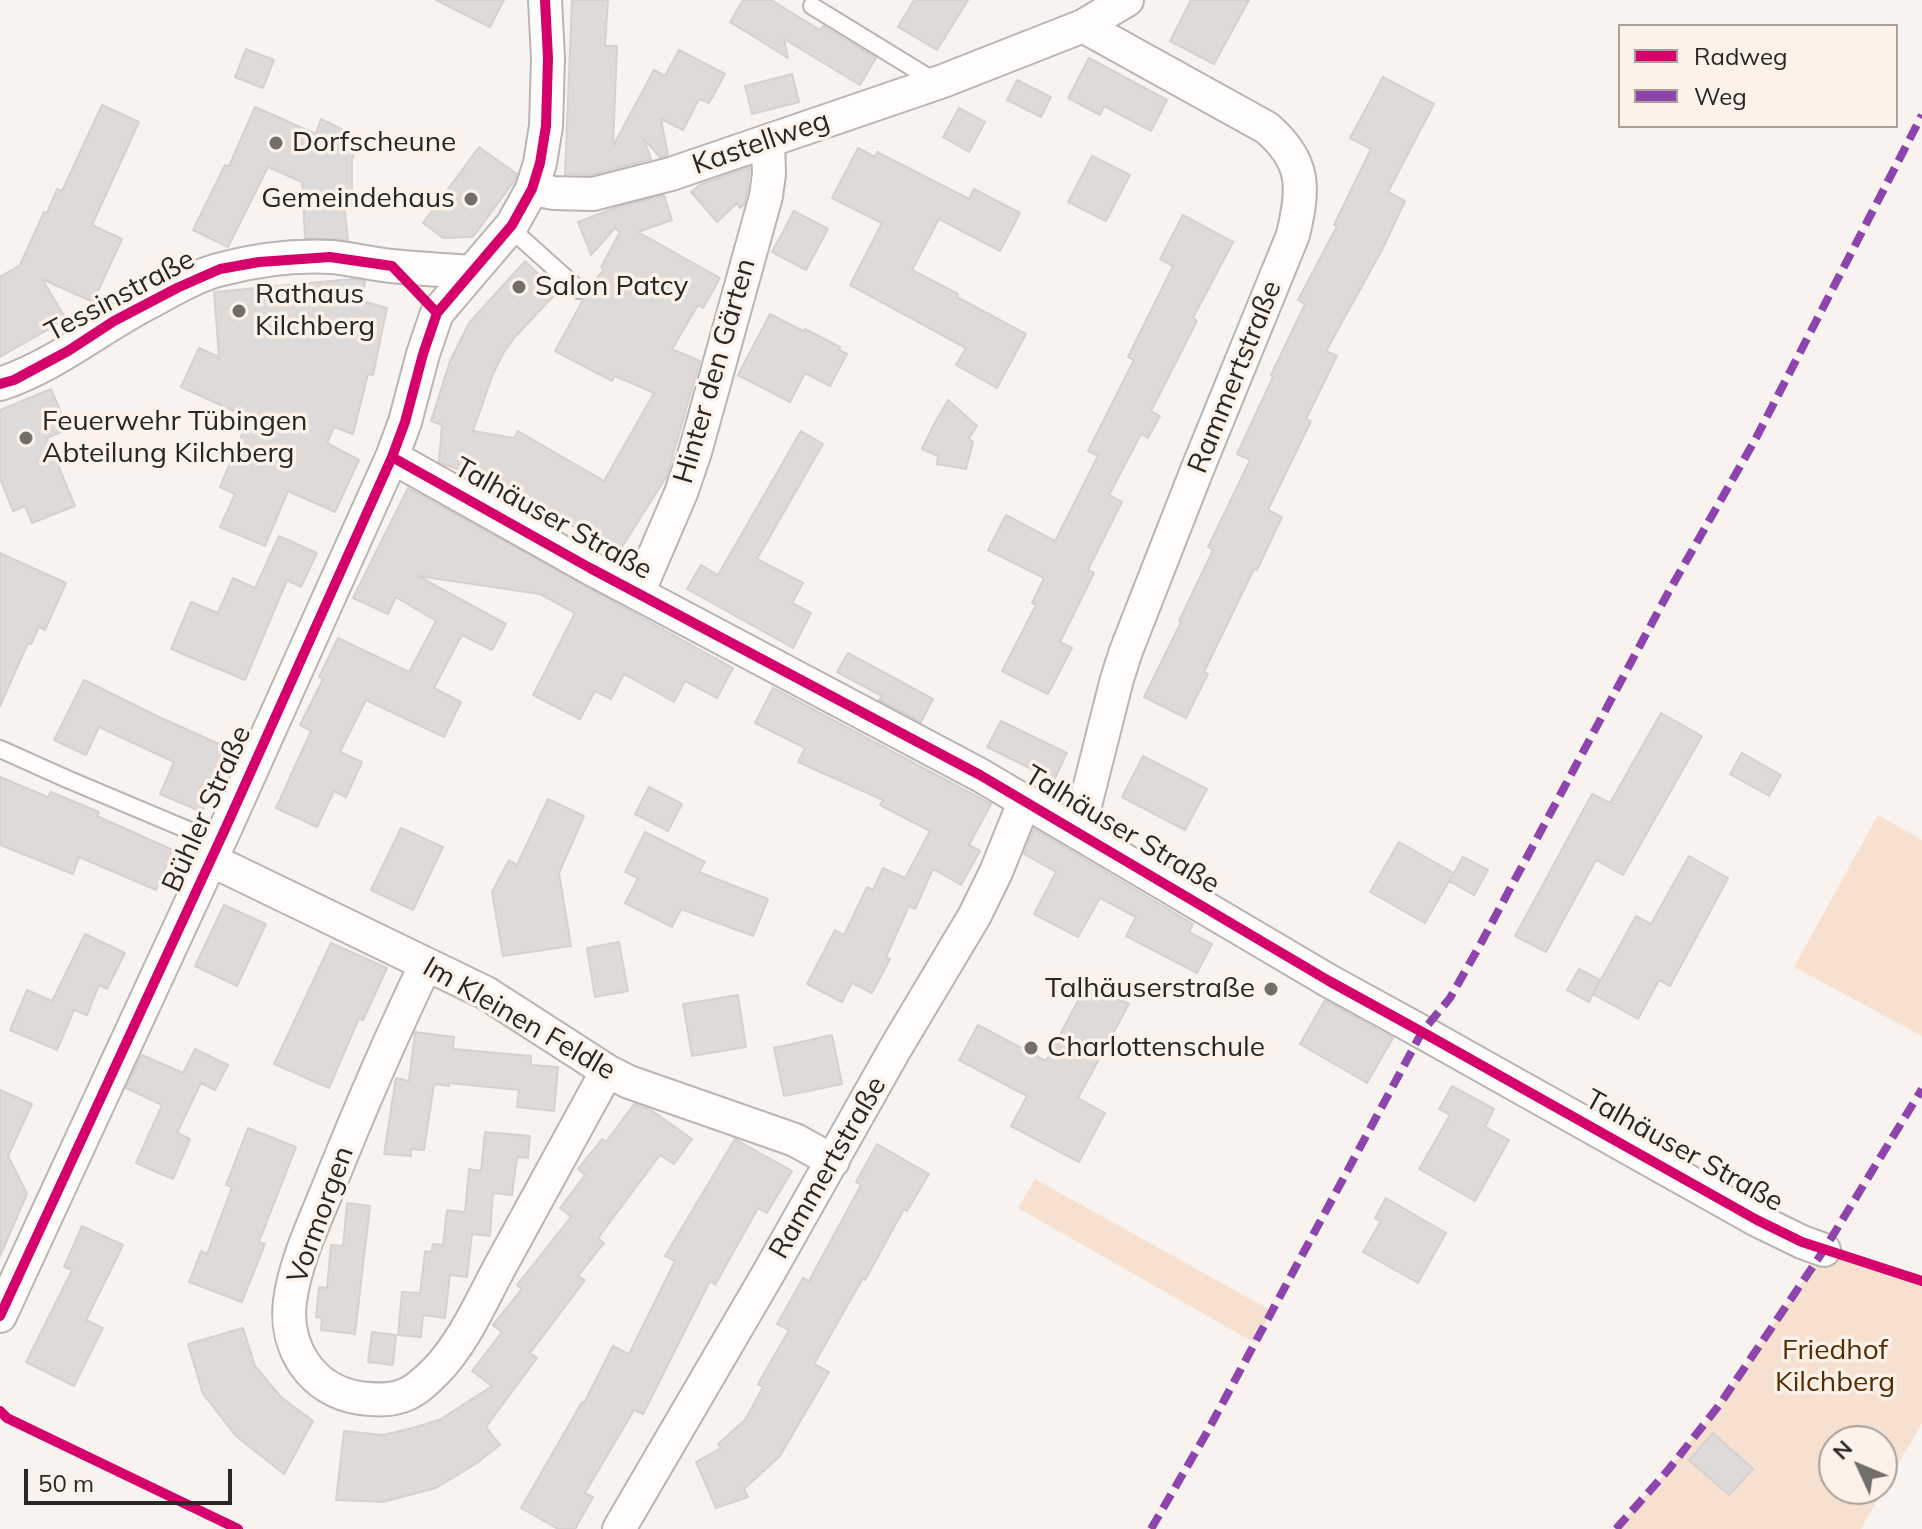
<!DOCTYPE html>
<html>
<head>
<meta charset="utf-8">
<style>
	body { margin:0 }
	#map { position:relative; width:1922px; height:1529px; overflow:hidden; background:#f8f3ee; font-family:Mulish,sans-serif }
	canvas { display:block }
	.legend { position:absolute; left:1618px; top:24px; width:280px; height:104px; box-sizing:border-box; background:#fdf2e9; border:2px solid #a9a09a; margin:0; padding:10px 14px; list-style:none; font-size:24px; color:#2a2623 }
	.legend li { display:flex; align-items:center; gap:16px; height:40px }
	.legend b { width:40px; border:2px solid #a9a09a }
	.north { position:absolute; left:1818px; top:1425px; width:80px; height:80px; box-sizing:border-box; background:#fdf2e9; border:2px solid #a9a09a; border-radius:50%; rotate:314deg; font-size:22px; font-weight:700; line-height:32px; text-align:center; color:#2a2623 }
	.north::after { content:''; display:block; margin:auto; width:28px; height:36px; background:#726e6a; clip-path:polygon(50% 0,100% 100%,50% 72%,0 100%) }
	.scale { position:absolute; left:24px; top:1469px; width:208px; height:36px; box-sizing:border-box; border:4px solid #2a2623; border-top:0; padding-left:10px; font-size:24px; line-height:28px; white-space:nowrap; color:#2a2623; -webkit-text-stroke:6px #fdf2e9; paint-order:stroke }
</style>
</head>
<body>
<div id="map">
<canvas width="1922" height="1529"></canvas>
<ul class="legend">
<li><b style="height:10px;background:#d6006c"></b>Radweg</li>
<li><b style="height:10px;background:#8e44ad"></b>Weg</li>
</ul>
<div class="north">N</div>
<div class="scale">50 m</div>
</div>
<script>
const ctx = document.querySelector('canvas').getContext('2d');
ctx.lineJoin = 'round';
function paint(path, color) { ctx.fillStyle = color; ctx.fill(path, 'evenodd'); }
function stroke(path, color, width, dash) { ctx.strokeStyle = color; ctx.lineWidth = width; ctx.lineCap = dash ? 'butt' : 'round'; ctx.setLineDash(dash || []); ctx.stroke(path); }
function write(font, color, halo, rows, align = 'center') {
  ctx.font = font + ' Mulish,sans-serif'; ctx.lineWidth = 7; ctx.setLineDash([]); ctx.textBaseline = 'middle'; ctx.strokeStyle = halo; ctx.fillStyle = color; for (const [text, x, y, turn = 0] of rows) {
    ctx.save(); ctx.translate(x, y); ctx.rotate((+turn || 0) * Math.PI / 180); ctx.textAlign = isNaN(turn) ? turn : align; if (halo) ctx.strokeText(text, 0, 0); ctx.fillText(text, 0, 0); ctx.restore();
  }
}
const green = new Path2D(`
	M1878,815L1922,840V1036L1794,967Z
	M1035,1179L1272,1311L1255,1343L1018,1208Z
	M1824,1250L1922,1280V1423L1861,1529H1616L1669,1469L1720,1404ZM1834,1441H1882V1489H1834Z`);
const building = new Path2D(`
	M436,0H504L490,27Z
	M572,0H608L605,46H617L613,146L654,70L665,76L679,50L725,74L709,103L699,99L683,130L661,119L668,155L660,157L644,139L651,159L591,175L565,174Z
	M743,0H771L820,30L823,26L876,58L860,85L784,39L788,58L730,22Z
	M914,0H968L937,50L898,27Z
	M1191,0H1249L1214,64L1170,41Z
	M246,49L274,60L263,88L235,77Z
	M1089,58L1167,100L1151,131L1104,106L1100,115L1068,98Z
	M792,74L799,102L752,114L745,86Z
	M1383,77L1434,104L1388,192L1405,201L1383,248L1326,351L1337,356L1306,419L1311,421L1268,510L1282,517L1257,570L1254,569L1204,672L1208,674L1186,718L1144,697L1181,622L1179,621L1213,550L1208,547L1250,460L1237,454L1273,377L1271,375L1305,304L1298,300L1337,226L1334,225L1371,149L1350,138Z
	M1017,80L1051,97L1041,117L1007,100Z
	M102,105L139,122L92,225L122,239L93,302L42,279L66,319L0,357V277L20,265L44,212L47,213L57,189L62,191Z
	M255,107L316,134L321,119L362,139L352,159V205L344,204L348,240L305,238L302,182L268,167L228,247L193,230L225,165L229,166Z
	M959,108L985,122L969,152L943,137Z
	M479,147L517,174L515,180L473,237L443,238L423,223Z
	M858,148L875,157L877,152L969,199L974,189L1020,213L1000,251L939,219L912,270L958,294L957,297L1026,334L997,388L956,365L966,348L850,285L882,223L832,198Z
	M1092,156L1130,175L1106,221L1068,202Z
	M750,167L747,192L744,205L740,208L737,203L717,222L691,192L701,184Z
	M664,195L672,220L638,232L720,278L703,308L698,305L672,349L700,361L667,476L618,553L472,467L470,474L439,462L442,425L431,421L450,361L469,323L525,261L557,292L515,337L504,352L493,374L473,431L514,438L518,431L604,481L654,393L615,376L612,381L555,351L583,300L588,297L593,282L604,270L601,267L620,232L615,228L591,255L578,222L615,208Z
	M794,211L828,229L806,270L772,252Z
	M1183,215L1233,242L1193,318L1197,321L1151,411L1160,416L1148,438L1141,434L1109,495L1122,502L1088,570L1094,573L1060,642L1072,648L1048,694L1002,671L1036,605L1032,603L1044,578L988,550L1006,515L1055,541L1098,456L1088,451L1134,360L1128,357L1173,266L1160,259Z
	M353,279L365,281L362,301L387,308L373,375L368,374L353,434L334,427L327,443L359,460L335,512L288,491L265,546L220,527L235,494L220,487L249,418L181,387L199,348L219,357L214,292Z
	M770,314L803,331L805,329L840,347L839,350L847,354L830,386L805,373L790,402L738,375Z
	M51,389L68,429L47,438L75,506L32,523L25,506L13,511L0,478V410Z
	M948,400L977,426L969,438L973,442L966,469L937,464L938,456L922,449L933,426Z
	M801,431L823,444L757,559L803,583L792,603L811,613L793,648L687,589L701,565L718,575Z
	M408,488L733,668L717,698L685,681L674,702L624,674L611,699L595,691L580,719L533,695L575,613L540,594L418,576L506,624L492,650L462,635L434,688L461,702L444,737L366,700L340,752L362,762L346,797L334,791L317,827L276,808L311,731L300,725L323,679L319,677L338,638L409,672L436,621L396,597L388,614L353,598Z
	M279,536L317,553L301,587L287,580L245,680L171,649L191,602L218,613L233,578L255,588Z
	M0,553L66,583L45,630L39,627L31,644L28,643L0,706Z
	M848,653L933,699L921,722L879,700L882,696L837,672Z
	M84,680L157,716L230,749L202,812L160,794L174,762L99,727L86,755L54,740Z
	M773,688L991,804L969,845L980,851L961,885L933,869L915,909L909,906L886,957L890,959L872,993L852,983L842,1002L807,984L835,930L844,935L867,887L873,890L883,868L905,878L930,831L880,805L883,800L798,762L805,748L755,723Z
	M1661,713L1702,736L1623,875L1596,860L1546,952L1515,936L1592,794L1610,803Z
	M1001,721L1067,753L1054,780L987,747Z
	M1742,753L1781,775L1769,796L1730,774Z
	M1143,756L1207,789L1185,830L1122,797Z
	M0,777L48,797L51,792L99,812L97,816L173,850L156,890L79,857L73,874L0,845Z
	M649,787L682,804L668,831L635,814Z
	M548,799L584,816L559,873L571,946L503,956L492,892L509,860L517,865Z
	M401,828L443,847L413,910L371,890Z
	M1034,829L1193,924L1189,932L1212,944L1197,973L1126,936L1136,917L1100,898L1078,937L1034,914L1056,872L1024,854Z
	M645,832L705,862L699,872L768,899L753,936L681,909L672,927L625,903L638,878L625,872Z
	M1399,842L1454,873L1463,857L1488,870L1474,895L1449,881L1452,876L1425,923L1370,892Z
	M1689,856L1728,878L1670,986L1659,980L1638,1019L1593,994L1636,916L1651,924Z
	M224,905L266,924L237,986L195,966Z
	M85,934L125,953L107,989L99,985L87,1015L74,1010L57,1050L10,1030L27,990L52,1001Z
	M619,942L628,991L595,997L587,948Z
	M331,943L387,968L363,1020L359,1018L329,1088L274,1064Z
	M1579,969L1600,980L1589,1002L1567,990Z
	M1088,982L1129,1004L1078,1098L1105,1113L1079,1162L1011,1126L1027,1096L959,1060L978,1025L1046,1061Z
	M738,995L746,1047L692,1056L683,1004Z
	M1325,1000L1393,1038L1367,1083L1300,1044Z
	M415,1032L454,1037L453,1049L531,1056V1065L558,1067L554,1111L517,1107L519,1090L449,1083V1086L434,1084L424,1150L411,1149V1156L384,1154L396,1078L409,1081Z
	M832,1035L842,1084L784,1096L774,1048Z
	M195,1049L228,1065L215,1090L201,1083L177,1133L190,1139L173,1179L136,1163L162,1105L126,1088L142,1055L183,1073Z
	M1452,1086L1494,1109L1485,1127L1509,1140L1475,1201L1419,1169L1450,1115L1439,1109Z
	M0,1090L32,1104L8,1156L27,1194L0,1256Z
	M634,1104L651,1110L692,1139L674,1164L660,1155L598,1238L604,1243L578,1276L585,1280L530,1353L537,1358L486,1427L500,1445L474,1465L436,1488L383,1502L336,1500L344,1431L383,1435L413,1428L441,1419L492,1386L472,1371L502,1332L493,1325L522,1289L517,1285L571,1217L560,1208L585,1175L578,1169L602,1139L606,1142Z
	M248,1128L296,1147L259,1242L265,1244L242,1302L189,1282L201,1251L207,1254L232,1187L226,1185Z
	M485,1132L530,1136L528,1158L517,1157L512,1195L493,1193L490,1236L472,1234L467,1277L450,1275L445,1318L423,1315L421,1337L398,1335L402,1292L420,1293L425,1251L431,1252L433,1244L443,1245L447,1210L465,1212L469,1169L481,1171Z
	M735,1139L792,1171L767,1213L758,1208L715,1285L710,1281L643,1414L634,1410L585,1493L593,1497L575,1529H558L521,1508L582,1402L584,1403L613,1346L629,1354L675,1261L665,1256Z
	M877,1144L929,1174L907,1211L904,1209L865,1280L863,1278L814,1364L829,1372L780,1456L744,1489L748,1497L716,1508L696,1462L721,1448L718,1444L745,1420L763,1387L758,1384L789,1330L777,1324L803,1278L809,1281L861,1185L856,1182Z
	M1386,1198L1446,1233L1418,1283L1363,1252L1381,1221L1375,1218Z
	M347,1203L370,1206L355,1334L321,1330L322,1318L316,1317L319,1287L327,1288L331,1245L343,1246Z
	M82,1226L123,1245L86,1320L103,1328L74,1386L26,1362L72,1270L64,1267Z
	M243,1328L255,1366L281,1397L313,1421L284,1474L236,1436L203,1394L188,1344Z
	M372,1332L396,1335L393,1365L368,1362Z
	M1713,1433L1753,1469L1729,1495L1689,1460Z`);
const lane = new Path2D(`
	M812,6L936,82
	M510,228L579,290
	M0,749L67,779L219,843`);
const street = new Path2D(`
	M532,189L554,193L593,194L671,174L943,81L1083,26L1127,0
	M0,384C55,366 99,328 150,302C172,290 197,275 222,269C256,260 296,255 332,257C352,259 372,264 392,266C419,269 445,270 472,272
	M392,457L590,568L980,775L1329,981L1422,1032L1757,1220L1802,1242L1824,1250
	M638,593L681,493L695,452L766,196L769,174L768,141
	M1078,833L1117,679L1126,651L1197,470L1293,235C1304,188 1306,162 1267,128L1083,26
	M211,860L486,993L607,1071L629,1082L795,1140L833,1161
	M426,964C391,1037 359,1111 329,1186C314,1223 295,1262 290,1301C284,1348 312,1391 360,1398C376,1400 392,1401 407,1394C418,1389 428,1379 436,1371C465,1341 482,1299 502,1263C537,1199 572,1135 607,1071
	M0,1316L226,827L392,457L405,422L423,354L437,313L512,225L532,189L540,163L546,126L548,58L545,0
	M619,1529L768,1274L895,1049L975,915L996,872L1025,800`);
const quiet = new Path2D(`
	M1151,1529L1206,1434L1422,1032L1450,998L1480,945L1668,593L1755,440L1922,115
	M1616,1529L1669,1469L1720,1404L1824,1250L1922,1089`);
const cycleway = new Path2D(`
	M0,384L14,380L68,351L114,321L177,288L220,269L259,262L330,257L392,266L437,313
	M392,457L590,568L980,775L1329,981L1422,1032L1757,1220L1802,1242L1922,1281
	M0,1316L226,827L392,457L405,422L423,354L437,313L512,225L532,189L540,163L546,126L548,58L545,0
	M0,1411L7,1418L238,1529`);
const markers = [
	[276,143,8,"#726e6a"],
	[471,199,8,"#726e6a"],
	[519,287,8,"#726e6a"],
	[239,311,8,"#726e6a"],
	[26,438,8,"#726e6a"],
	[1271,989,8,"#726e6a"],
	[1031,1048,8,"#726e6a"]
];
const poiNames = [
	["Dorfscheune",292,143],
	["Gemeindehaus",455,199,"right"],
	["Salon Patcy",535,287],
	["Rathaus",255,295],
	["Kilchberg",255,327],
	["Feuerwehr Tübingen",42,422],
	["Abteilung Kilchberg",42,454],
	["Talhäuserstraße",1255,989,"right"],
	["Charlottenschule",1047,1048]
];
const streetNames = [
	["Kastellweg",761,143,-19],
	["Tessinstraße",120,296,-28],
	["Hinter den Gärten",715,371,-74],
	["Rammertstraße",1235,377,-68],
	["Talhäuser Straße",553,519,29],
	["Bühler Straße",207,809,-66],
	["Talhäuser Straße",1122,830,31],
	["Im Kleinen Feldle",519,1019,30],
	["Talhäuser Straße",1684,1151,29],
	["Rammertstraße",828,1168,-60],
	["Vormorgen",321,1215,-70]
];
const parkNames = [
	["Friedhof",1835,1351],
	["Kilchberg",1835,1383]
];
paint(green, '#f6e1d1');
paint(building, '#dedad7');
stroke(building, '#d6d1ce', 2);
stroke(lane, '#b9b5b1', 20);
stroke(street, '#b9b5b1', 36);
stroke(lane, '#fefdfc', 16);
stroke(street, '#fefdfc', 32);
stroke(quiet, '#8e44ad', 8, [16, 8]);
stroke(cycleway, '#d6006c', 10);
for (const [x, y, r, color] of markers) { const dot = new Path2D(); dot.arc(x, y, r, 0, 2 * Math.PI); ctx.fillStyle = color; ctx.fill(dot); stroke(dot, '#fdf2e9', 3); }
write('28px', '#2a2623', '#fdf2e9', poiNames, 'left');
write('28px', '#2a2623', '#fdf2e9', streetNames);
write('28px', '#572a00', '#fdf2e9', parkNames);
</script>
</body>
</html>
